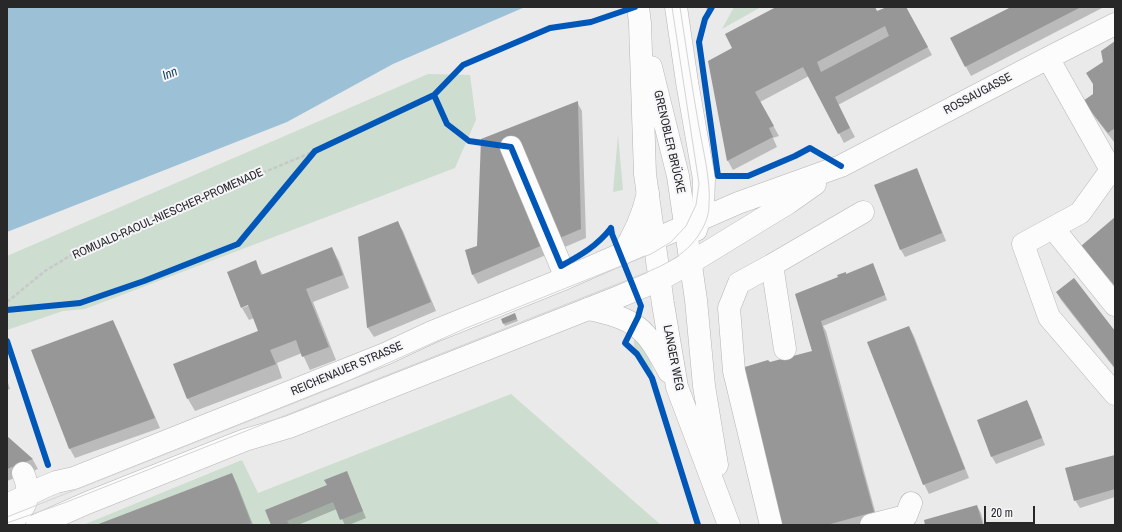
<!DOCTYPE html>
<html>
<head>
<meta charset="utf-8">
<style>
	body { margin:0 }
	#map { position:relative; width:1122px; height:532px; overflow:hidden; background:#eaeaeb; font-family:"Archivo Narrow",sans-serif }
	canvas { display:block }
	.frame { position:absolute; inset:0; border:8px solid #282829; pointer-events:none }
	.scale { position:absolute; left:984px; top:506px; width:51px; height:18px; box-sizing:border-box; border:2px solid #282829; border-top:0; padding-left:5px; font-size:12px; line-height:14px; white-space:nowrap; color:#282829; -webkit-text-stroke:3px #f6f6fa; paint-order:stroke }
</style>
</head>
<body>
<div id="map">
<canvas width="1122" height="532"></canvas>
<div class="frame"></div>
<div class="scale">20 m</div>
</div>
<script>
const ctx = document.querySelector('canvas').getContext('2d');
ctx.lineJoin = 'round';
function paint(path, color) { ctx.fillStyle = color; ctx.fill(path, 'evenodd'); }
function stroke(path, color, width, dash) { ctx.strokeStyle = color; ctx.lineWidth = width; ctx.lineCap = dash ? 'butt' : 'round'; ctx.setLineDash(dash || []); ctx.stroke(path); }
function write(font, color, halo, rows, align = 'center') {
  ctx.font = font + ' "Archivo Narrow",sans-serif'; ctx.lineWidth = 4; ctx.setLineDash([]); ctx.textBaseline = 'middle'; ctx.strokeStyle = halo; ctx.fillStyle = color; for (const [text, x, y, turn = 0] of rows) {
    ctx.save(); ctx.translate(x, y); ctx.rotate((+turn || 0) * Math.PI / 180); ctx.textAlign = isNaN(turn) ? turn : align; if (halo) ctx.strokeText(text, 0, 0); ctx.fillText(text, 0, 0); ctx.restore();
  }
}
const green = new Path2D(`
	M734,7H761L722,29Z
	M428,74L470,75L476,120L455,168L85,309L63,311L7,330V256Z
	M618,135L623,190L613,192Z
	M634,339C646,346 651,361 654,375H653L634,346Z
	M511,394L661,525H83L242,460L258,493Z`);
const water = new Path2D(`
	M7,7H525L393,64L287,122L7,232Z`);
const shadow = new Path2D(`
	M778,7H875L877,12L887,7H906L932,55L838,105L855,137L844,143L809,76L760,102L779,136L773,138L777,147L733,170L728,161L709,62L733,49Z
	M1013,7H1104L971,76L966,67Z
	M1115,42V142H1114L1090,111L1084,102L1094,94V85L1087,74L1104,61Z
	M577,102L582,111L586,238L478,284L473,275L466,251L478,247Z
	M916,169L920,177L946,241L905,257L901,250L875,186Z
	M1115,219V287L1088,255Z
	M397,222L403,231L436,311L374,337L368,328L359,238Z
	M332,248L339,261L349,288L313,302L336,360L310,370L302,353L277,363L282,378L195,411L188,399L175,364L259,331L254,318L249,320L242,308L253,304L252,302L242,306V308L228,272L255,262L263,275Z
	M873,264L887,300L823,326L826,331L878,522L867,525H783L770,363L813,352L807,330L846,275Z
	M1057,293L1115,333V369L1061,300Z
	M516,317L518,321L505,326L502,319Z
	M113,321L118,331L160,428L75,458L70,449L33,351Z
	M909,327L914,336L969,478L929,494L924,484Z
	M7,380L10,389L7,390Z
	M1027,401L1031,409L1045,445L996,464L992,457L978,420Z
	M7,437L33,460L38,469L7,481Z
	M1115,456V497L1080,508L1075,500Z
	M346,472L366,518L349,525H345L337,509L298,525H272Z
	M232,474L237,484L253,525H99Z
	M977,506L981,513L984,525H926Z`);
const building = new Path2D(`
	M776,7H875L877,11L887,7H906L928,47L835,97L850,128L838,134L803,67L755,92L774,126L769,128L773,137L727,161L708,61L732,48L725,34ZM885,26L889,36L821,72L817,62Z
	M1011,7H1081L965,67L950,38Z
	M1115,41V128L1108,133L1083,101L1093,94V84L1086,73L1103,62L1101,51Z
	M578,101L581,229L472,275L465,250L477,246L481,139Z
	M917,168L942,233L900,250L874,185Z
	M1115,217V286L1081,246Z
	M398,221L431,302L367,328L358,237Z
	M332,247L343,275L306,289L329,347L302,357L296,340L270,350L276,364L187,399L173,364L258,331L248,305L241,308L227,272L256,260L261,275Z
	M873,263L885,295L821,321L874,512L827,525H782L738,369L768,360L770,362L812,351L795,294L838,277L837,275L846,272V274Z
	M1074,278L1115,331V368L1056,292Z
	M515,313L517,319L503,324L501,319Z
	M113,320L155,418L69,449L31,350Z
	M909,326L965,469L923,485L867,342Z
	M1027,400L1042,438L991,457L977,420Z
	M7,436L33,459L7,469Z
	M1115,455V489L1074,501L1065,468Z
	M347,471L363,511L340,520L333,502L287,521L289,524L287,525H271L265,510L327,485L324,480Z
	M232,473L251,523L246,525H96Z
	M977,505L983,525H925L924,520Z`);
const path = new Path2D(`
	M707,7L709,12
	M7,302L45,271L83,248L315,151`);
const minor = new Path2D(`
	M676,7L687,82L704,179L703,209L696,230
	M1048,58L1111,170L1115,173
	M511,147L566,278
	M1111,170L1080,213L1023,244L1049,317L1115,394
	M1053,228L1115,305
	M621,255C634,236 643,215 648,193
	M785,349L772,265L863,212
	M7,505L44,487L56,482L74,478L385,354L432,332L566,278L738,203L841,166L1048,58L1115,24
	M9,525C26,508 33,496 23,473
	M37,525L87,503L245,440L289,427L616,298L659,280L690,263L788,203L815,184
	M771,525L734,371L729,308L739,283L772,265
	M871,525L906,516L911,503`);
const major = new Path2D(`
	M638,7L640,23L645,174L663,304L677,387L729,525
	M651,67L678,176L696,300L704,386L717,465
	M588,309C637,319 646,328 669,372`);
const tram = new Path2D(`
	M7,517L337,386L464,329L651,254L671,242L686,226L696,205L699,184L672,7
	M7,523L64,503L630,279C657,268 686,258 701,231C706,223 709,214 709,205C711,181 703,150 699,127C692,87 686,47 680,7`);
const cycleway = new Path2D(`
	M712,7L705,19L699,42L718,176H748L795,156L810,148L841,166
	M434,95L447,124L469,141L511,147L561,266C581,255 597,246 611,228
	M611,228L612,234L641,306L638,317L625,343L637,354L652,378L698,525
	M7,310L80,303L144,281L238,244L315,151L434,95L463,65L550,28L591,22L635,7
	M7,341L48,465`);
const streetNames = [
	["ROSSAUGASSE",978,94,-28],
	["GRENOBLER BRÜCKE",669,142,77],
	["ROMUALD-RAOUL-NIESCHER-PROMENADE",168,214,-24],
	["LANGER WEG",673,358,79],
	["REICHENAUER STRASSE",347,369,-23]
];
const waterNames = [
	["Inn",170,74,-22]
];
paint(green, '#cdddd0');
paint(water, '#9cc1d7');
paint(shadow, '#0003');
paint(building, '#979798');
stroke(minor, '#b5b5b6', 23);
stroke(major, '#b5b5b6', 23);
stroke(path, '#c8c8c9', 2.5, [4, 2]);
stroke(minor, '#fcfcfc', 22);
stroke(major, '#fcfcfc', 22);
stroke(tram, '#d4d4d5', 1);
stroke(cycleway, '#0057b8', 6);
write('12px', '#282829', '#f6f6fa', streetNames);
write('italic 13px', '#134156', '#f6f6fa', waterNames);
</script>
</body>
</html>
